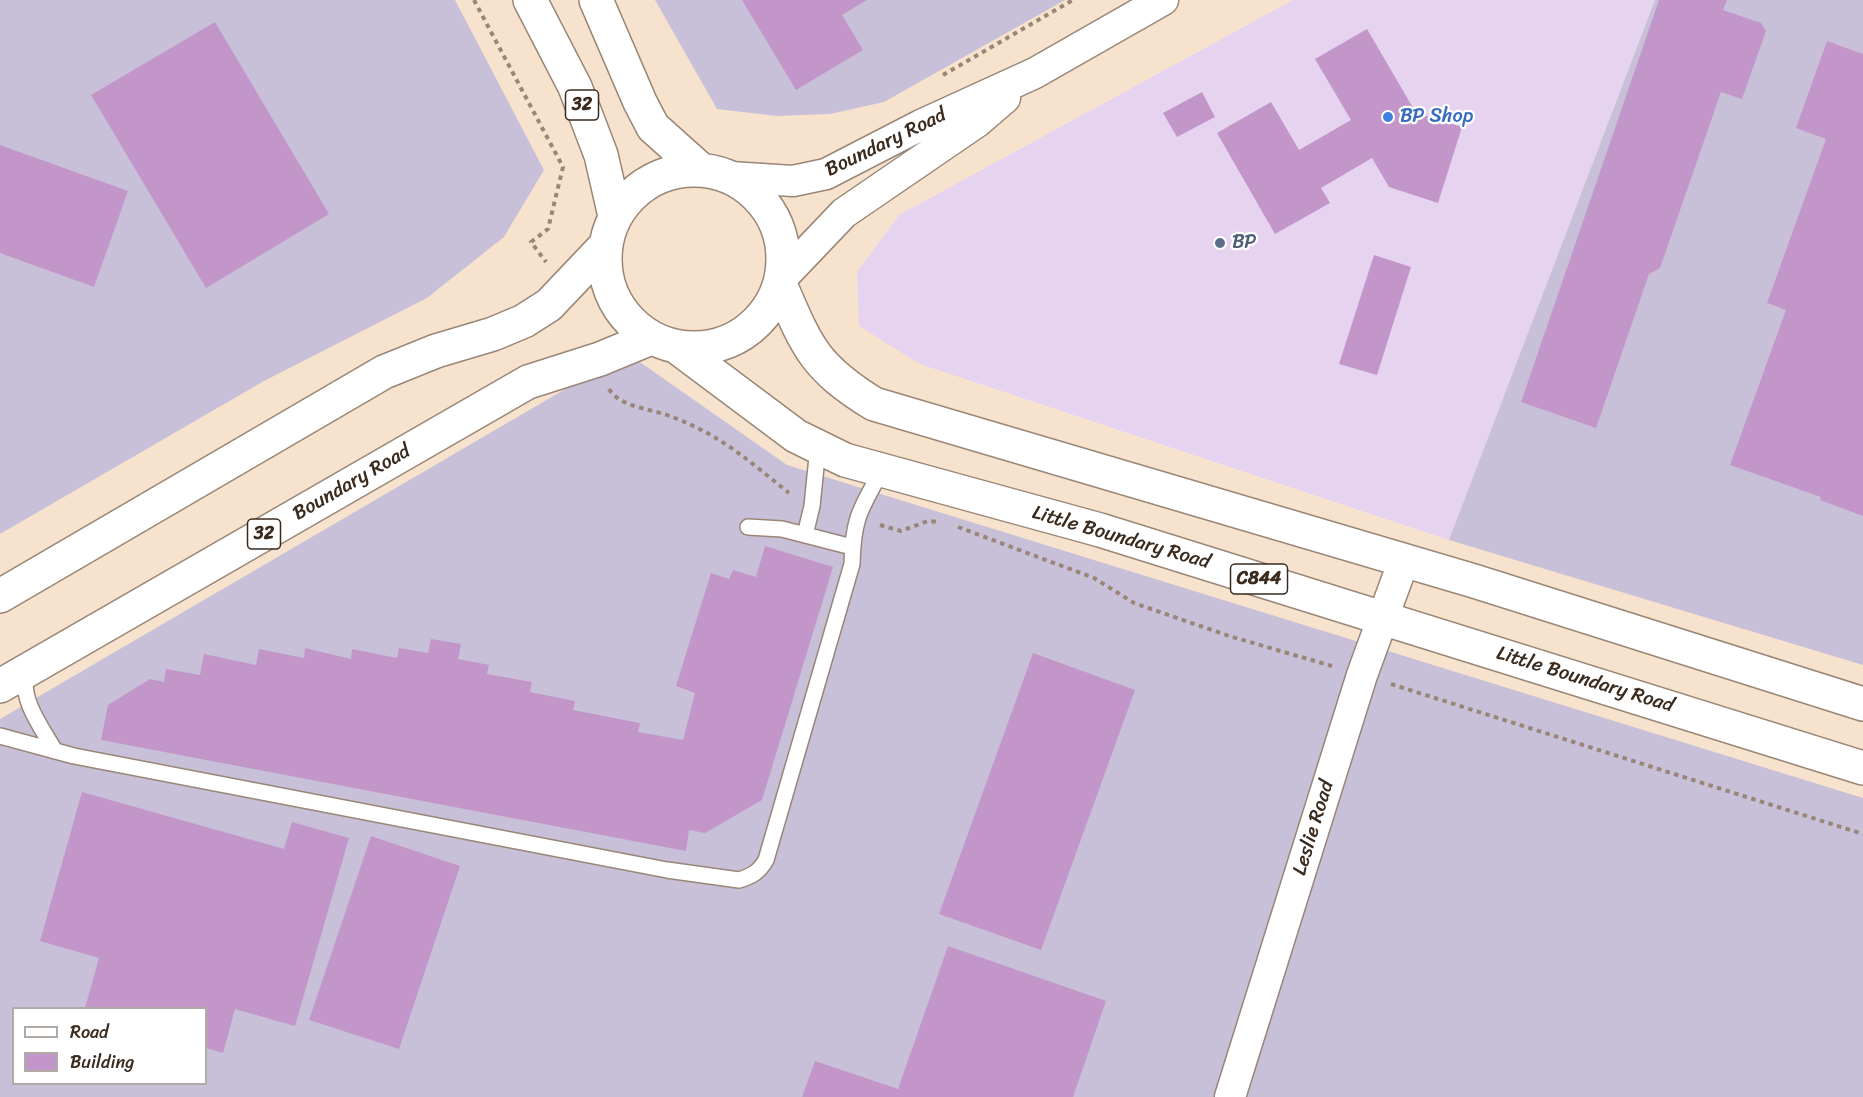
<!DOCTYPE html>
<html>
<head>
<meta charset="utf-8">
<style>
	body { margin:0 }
	#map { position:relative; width:1863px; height:1097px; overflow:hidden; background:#f7e3cd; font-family:Sriracha,sans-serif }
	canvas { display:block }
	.legend { position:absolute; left:12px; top:1007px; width:195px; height:78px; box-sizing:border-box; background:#fff; border:2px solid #b1aaa5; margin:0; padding:8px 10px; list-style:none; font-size:18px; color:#3b2a1e }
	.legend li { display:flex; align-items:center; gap:12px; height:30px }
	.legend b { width:30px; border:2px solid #b1aaa5 }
</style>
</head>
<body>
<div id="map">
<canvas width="1863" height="1097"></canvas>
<ul class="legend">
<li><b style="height:8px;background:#fff"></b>Road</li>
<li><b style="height:16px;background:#c396c9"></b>Building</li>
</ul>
</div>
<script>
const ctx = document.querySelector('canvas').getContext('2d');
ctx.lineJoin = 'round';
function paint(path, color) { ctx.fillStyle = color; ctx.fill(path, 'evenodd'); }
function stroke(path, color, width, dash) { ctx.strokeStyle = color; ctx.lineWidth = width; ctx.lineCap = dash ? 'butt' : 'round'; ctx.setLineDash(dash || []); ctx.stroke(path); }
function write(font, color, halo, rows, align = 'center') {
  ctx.font = font + ' Sriracha,sans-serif'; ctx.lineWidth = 4.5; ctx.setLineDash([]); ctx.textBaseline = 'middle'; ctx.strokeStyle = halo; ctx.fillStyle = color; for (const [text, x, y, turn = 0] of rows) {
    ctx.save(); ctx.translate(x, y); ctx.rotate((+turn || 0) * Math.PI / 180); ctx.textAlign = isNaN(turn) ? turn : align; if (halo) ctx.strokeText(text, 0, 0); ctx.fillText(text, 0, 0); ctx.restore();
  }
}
const built = new Path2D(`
	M1293,0H1655L1449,540L920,364L859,326L857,272L899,215Z`);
const industrial = new Path2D(`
	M0,0H455L544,170L504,237L427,298L264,381L0,534Z
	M655,0H1065L884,102L830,114L777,116L717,109Z
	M1655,0H1863V665L1449,540Z
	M627,353L787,465L1863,798V1097H0V719ZM14,1008H206V1084H14Z`);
const building = new Path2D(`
	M742,0H867L842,15L863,50L796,90Z
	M1659,0H1727L1723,10L1761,23L1766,31L1742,99L1721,92L1660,268L1649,274L1596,428L1521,402Z
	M215,22L329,214L206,288L91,95Z
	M1367,29L1416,113L1462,127L1438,203L1389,187L1372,158L1321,188L1330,203L1275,234L1217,133L1271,102L1299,150L1351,120L1315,59Z
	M1827,41L1863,54V516L1820,500L1821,497L1730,465L1786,310L1767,303L1826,139L1796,128Z
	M1202,92L1215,117L1177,137L1163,113Z
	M0,145L128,191L94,287L0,253Z
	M1374,255L1411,267L1377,375L1339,364Z
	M765,546L833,567L762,800L705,833L689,830L686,851L101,740L108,705L150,679L164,682L166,669L200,675L204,654L256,665L259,649L304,658L305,648L351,659L352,649L397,658L399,648L428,653L431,639L461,644L458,659L489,665L487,674L532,682L530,692L575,701L573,710L640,723L638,732L683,740L695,693L676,686L711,573L729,579L733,570L756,577Z
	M1033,653L1135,690L1041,950L939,914Z
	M82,792L284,849L292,822L349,838L295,1026L235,1009L223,1053L206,1048V1008H85L99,958L40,941Z
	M371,836L460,866L399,1049L309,1020Z
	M948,946L1106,1001L1073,1097H802L815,1061L898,1089Z`);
const path = new Path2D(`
	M474,0L563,167L548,229L531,242L546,262
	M943,75L1073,0
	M609,389C620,408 655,409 675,418C723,437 749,461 789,493
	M880,525L901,531L928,521L939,522
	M958,527L1094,578L1134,603L1229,636L1332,666
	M1391,684L1863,834`);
const lane = new Path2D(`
	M748,527L782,529L852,547
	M805,535L812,506L818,447
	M26,671C20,701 41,726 55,751
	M0,736L74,756L667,870L739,880C752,876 759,872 766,860L852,564C853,518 860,510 882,470`);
const street = new Path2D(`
	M730,177L793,181L826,174L921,125L1035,73L1163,0
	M781,279L844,213L977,122L1005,98
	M1230,1097L1362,675L1404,560`);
const primary = new Path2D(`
	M530,0L575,87L601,155L615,216
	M596,0L640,102L653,127L701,170
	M605 259a89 89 0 1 1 178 0a89 89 0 1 1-178 0Z
	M780,284C807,347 814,367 874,404L1474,581L1863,704
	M677,347L796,436L845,460L1100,530L1863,768
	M0,596L384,372L436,351L493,334L524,321L549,305L606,245
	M0,686L528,382L600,359L651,338`);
const markers = [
	[1388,117,6,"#3f7fe0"],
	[1220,243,6,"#5c6f8a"]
];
const shields = [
	[582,105,33],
	[264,534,33],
	[1259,579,57]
];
const shieldNames = [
	["32",582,105],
	["32",264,534],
	["C844",1259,579]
];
const shopNames = [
	["BP Shop",1400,117]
];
const streetNames = [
	["Boundary Road",886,143,-26],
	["Boundary Road",352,483,-30],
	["Little Boundary Road",1121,538,16],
	["Little Boundary Road",1585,680,17],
	["Leslie Road",1314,828,-73]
];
const serviceNames = [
	["BP",1232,243]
];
paint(built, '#e6d3f0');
paint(industrial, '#c8c0d8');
paint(building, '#c396c9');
stroke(lane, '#998676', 18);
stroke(street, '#998676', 33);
stroke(primary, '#998676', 36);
stroke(path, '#998676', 4, [4.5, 4.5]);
stroke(lane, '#fff', 15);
stroke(street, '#fff', 30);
stroke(primary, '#fff', 33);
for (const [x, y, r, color] of markers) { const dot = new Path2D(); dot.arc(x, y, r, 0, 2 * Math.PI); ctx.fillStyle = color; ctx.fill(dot); stroke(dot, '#fff', 2); }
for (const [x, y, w] of shields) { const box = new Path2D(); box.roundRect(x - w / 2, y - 15, w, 30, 4.5); ctx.fillStyle = '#fff'; ctx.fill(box); stroke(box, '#3b2a1e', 1.5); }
write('bold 18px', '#3b2a1e', null, shieldNames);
write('20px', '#366cbe', '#fff', shopNames, 'left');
write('20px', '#3b2a1e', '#fff', streetNames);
write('20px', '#4e5e75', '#fff', serviceNames, 'left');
</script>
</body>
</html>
